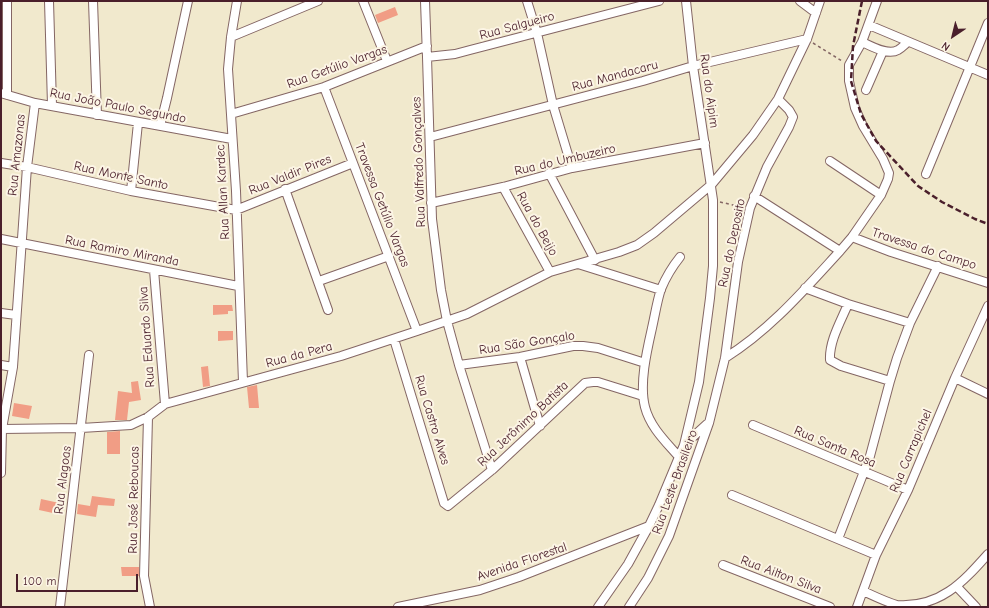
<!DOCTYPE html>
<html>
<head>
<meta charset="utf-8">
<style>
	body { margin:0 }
	#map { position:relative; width:989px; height:608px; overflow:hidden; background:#f1e9cd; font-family:"Comic Neue",sans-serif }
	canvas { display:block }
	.frame { position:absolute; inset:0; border:2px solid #4a1f2b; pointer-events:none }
	.north { position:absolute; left:933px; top:16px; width:40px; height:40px; -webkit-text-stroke:3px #fcf5e5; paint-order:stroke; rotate:215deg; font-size:11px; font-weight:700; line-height:16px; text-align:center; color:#4a1f2b }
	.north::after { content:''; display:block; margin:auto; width:14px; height:18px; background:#4a1f2b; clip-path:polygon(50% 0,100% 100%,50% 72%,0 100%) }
	.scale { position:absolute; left:16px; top:574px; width:122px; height:18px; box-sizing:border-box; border:2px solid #4a1f2b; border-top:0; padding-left:5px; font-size:12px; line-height:14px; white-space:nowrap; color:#4a1f2b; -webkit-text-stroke:3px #fcf5e5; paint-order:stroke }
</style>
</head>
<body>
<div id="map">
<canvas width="989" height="608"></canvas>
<div class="frame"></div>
<div class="north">N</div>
<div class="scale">100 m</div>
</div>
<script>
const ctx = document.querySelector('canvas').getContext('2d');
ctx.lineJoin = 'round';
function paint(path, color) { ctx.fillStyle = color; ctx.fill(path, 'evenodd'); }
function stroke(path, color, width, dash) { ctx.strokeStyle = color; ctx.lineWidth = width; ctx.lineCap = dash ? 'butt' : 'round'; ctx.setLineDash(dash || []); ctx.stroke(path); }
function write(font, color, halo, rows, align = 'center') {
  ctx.font = font + ' "Comic Neue",sans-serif'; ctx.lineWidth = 4; ctx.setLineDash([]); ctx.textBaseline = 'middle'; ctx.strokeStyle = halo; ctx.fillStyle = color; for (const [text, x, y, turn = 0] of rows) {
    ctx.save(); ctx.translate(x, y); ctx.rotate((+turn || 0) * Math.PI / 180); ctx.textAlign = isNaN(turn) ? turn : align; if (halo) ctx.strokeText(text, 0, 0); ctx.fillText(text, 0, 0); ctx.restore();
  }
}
const building = new Path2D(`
	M395,7L398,15L378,23L375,15Z
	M213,305H232L233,311H228V314L213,315Z
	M218,331H233V340L218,341Z
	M208,366L210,386L203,387L201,367Z
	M138,381L141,400L129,402L127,420H115L118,391L132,393L131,382Z
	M257,385L259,408H249L247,387Z
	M14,403L32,406L29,419L12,416Z
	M120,431V454H107V432Z
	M92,496L115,499L114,506L98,505L96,517L77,514L78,504L90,506Z
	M41,499L64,504L62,515L39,510Z
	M121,567H139V576H122Z`);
const path = new Path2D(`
	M813,43L842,61
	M720,202L742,207`);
const minor = new Path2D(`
	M49,1L52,105
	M93,1L97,115
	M237,1L231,37L228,69L236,191L243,382
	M363,1L387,61
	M425,1L427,57L432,219L441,290L447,321L459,365L492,470
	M527,1L537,33L553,105L572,168
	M800,1L816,13
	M869,25L988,75
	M231,37L318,1
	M862,42C871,46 888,56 898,50C902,48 905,44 908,42
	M427,57L455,54L470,50L659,1
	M324,87L417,331
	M866,90L883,51
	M1,93L35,103L232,139
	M7,95V1
	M231,114L324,87L427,46
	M160,126L167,98L188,1
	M430,137L643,81L693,66L807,39
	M830,161L881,195
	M1,163L27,167L131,191L236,210L353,163
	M549,173L595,260
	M926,174L988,23
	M503,187L550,272
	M285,189L328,310
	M131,191L138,123
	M754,196L840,251
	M431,203L503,187L572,168L705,143
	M852,237L891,252L988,283
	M1,239L238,286
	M578,264L661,290
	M154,270L165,404
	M319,281L389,256
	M805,288L848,304L910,323
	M848,304C841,321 829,341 830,360L841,366L890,381
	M1,313L16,315
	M394,339L444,503L448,506L492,470L585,383L593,382H598L643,396
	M520,357L540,426
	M725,358C770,330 805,289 840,251L852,237L881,195L888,179L889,173L883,159L863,126L855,108L849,81V65L862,42L877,1
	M1,365L13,367
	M459,365L520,357L573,346H583L598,348L645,363
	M955,378L988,394
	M148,417L144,576L150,607
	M753,425L908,490
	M2,429L81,428L131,425L148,417L165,404L341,356L417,331L467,314L550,272L619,252L637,245L654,233L712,184L753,135L778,99L807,39L820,1
	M684,445L707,424
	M679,457C666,442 650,427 645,407C639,384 647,350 652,328C655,315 657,301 661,289C666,277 672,267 680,257
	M1,473L2,429L13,367L27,167L35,103
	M732,495L876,555
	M838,539L870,456L890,381L897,358L910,323L938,266
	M723,565L830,607
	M958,588L976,607
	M863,591C874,596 886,602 897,605C940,608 963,582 988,554
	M60,607L89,355
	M398,607L480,590L519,577L649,526
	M598,607L628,564L649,526L659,505L684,445L699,382L710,298L713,266V200L693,66L686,1
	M629,607L648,578L669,536L709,423L725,358L738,262L750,208L767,167L789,127L793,117L789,110L778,99
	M857,607L876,555L908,490L955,378L988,306`);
const rail = new Path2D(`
	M862,1L853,46L851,81L861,114L876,141L918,186L942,202L975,219L988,224`);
const streetNames = [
	["Rua Salgueiro",517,26,-15],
	["Rua Getúlio Vargas",337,67,-20],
	["Rua Mandacaru",615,76,-15],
	["Rua do Aipim",709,91,82],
	["Rua João Paulo Segundo",118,106,11],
	["Rua Amazonas",17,155,-84],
	["Rua do Umbuzeiro",565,160,-13],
	["Rua Valfredo Gonçalves",419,162,-92],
	["Rua Valdir Pires",290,175,-22],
	["Rua Monte Santo",121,176,12],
	["Rua Allan Kardec",223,192,-93],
	["Travessa Getúlio Vargas",382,205,69],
	["Rua do Beijo",537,224,61],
	["Rua do Deposito",732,243,-78],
	["Travessa do Campo",924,249,18],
	["Rua Ramiro Miranda",122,251,11],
	["Rua Eduardo Silva",147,337,-94],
	["Rua São Gonçalo",527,343,-9],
	["Rua da Pera",299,355,-15],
	["Rua Castro Alves",432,420,73],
	["Rua Jerônimo Batista",523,424,-43],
	["Rua Santa Rosa",835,447,23],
	["Rua Carrapichel",911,451,-67],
	["Rua Alagoas",63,480,-83],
	["Rua Leste Brasileiro",675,482,-70],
	["Rua José Reboucas",134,500,-89],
	["Avenida Florestal",522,562,-19],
	["Rua Ailton Silva",781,575,21]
];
paint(building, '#f19d85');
stroke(minor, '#846664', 10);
stroke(path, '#846664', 1.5, [3, 3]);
stroke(minor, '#fff', 8);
stroke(rail, '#4a1f2b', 2.5, [6, 3]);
write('13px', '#4a1f2b', '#fcf5e5', streetNames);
</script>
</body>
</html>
